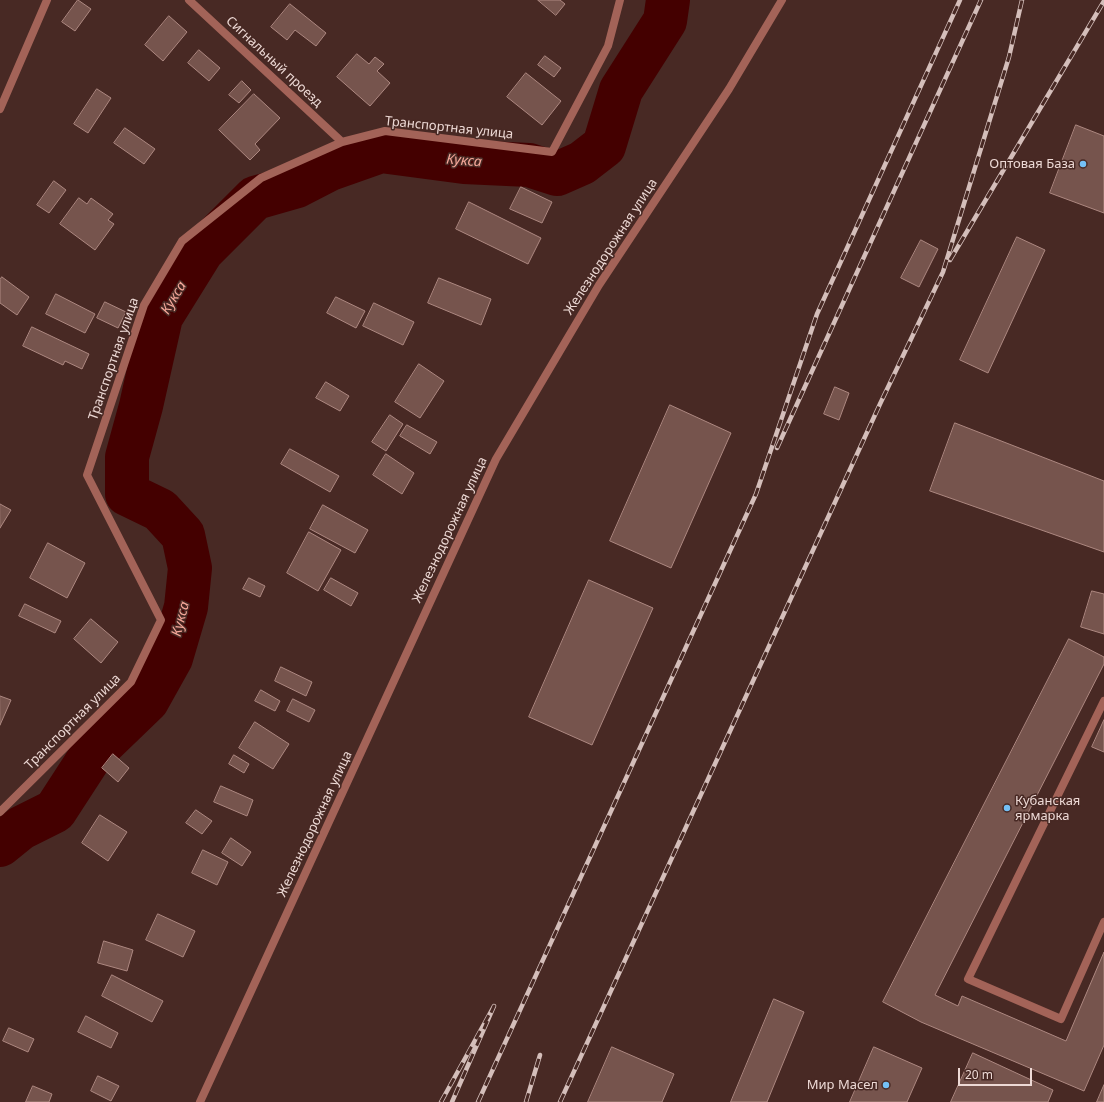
<!DOCTYPE html>
<html>
<head>
<meta charset="utf-8">
<style>
	body { margin:0 }
	#map { position:relative; width:1104px; height:1102px; overflow:hidden; background:#482924; font-family:"Noto Sans",sans-serif }
	canvas { display:block }
	.scale { position:absolute; left:958px; top:1068px; width:74px; height:18px; box-sizing:border-box; border:2px solid #edd9d5; border-top:0; padding-left:5px; font-size:12px; line-height:14px; white-space:nowrap; color:#edd9d5; -webkit-text-stroke:3px #482924; paint-order:stroke }
</style>
</head>
<body>
<div id="map">
<canvas width="1104" height="1102"></canvas>
<div class="scale">20 m</div>
</div>
<script>
const ctx = document.querySelector('canvas').getContext('2d');
ctx.lineJoin = 'round';
function stroke(path, color, width, dash) { ctx.strokeStyle = color; ctx.lineWidth = width; ctx.lineCap = dash ? 'butt' : 'round'; ctx.setLineDash(dash || []); ctx.stroke(path); }
function paint(path, color) { ctx.fillStyle = color; ctx.fill(path, 'evenodd'); }
function write(font, color, halo, rows, align = 'center') {
  ctx.font = font + ' "Noto Sans",sans-serif'; ctx.lineWidth = 3; ctx.setLineDash([]); ctx.textBaseline = 'middle'; ctx.strokeStyle = halo; ctx.fillStyle = color; for (const [text, x, y, turn = 0] of rows) {
    ctx.save(); ctx.translate(x, y); ctx.rotate((+turn || 0) * Math.PI / 180); ctx.textAlign = isNaN(turn) ? turn : align; if (halo) ctx.strokeText(text, 0, 0); ctx.fillText(text, 0, 0); ctx.restore();
  }
}
const river = new Path2D(`
	M0,845L21,828L55,811L92,754L147,701L171,658L186,607L190,568L183,535L160,510L127,494V457L141,406L161,317L202,251L255,198L297,186L330,169L381,151L464,162L529,165L557,174L582,163L604,146L621,90L665,21L668,0`);
const building = new Path2D(`
	M78,0L91,9L75,31L62,22Z
	M538,0H560L565,4L556,15Z
	M290,4L326,33L316,46L295,30L287,40L271,27Z
	M169,16L187,32L163,61L145,45Z
	M199,50L220,68L209,81L188,63Z
	M357,54L369,64L375,57L384,64L377,71L390,83L370,106L337,77Z
	M545,56L561,68L554,77L538,65Z
	M526,73L561,101L542,125L507,97Z
	M242,81L251,90L239,103L229,95Z
	M97,89L111,98L88,133L74,124Z
	M254,94L280,118L255,144L260,150L250,160L219,130Z
	M1076,125L1104,136V213L1050,193Z
	M125,128L155,149L144,164L114,143Z
	M54,181L66,190L49,213L37,205Z
	M521,187L552,202L542,223L510,209Z
	M79,198L87,204L91,198L113,214L108,220L114,224L95,250L60,224Z
	M469,202L541,238L528,264L456,229Z
	M1017,237L1045,250L988,373L960,360Z
	M921,240L938,249L919,287L901,278Z
	M2,277L29,297L17,315L0,303V280Z
	M439,278L491,299L481,325L428,303Z
	M56,294L95,314L85,333L46,314Z
	M336,297L365,311L356,328L327,313Z
	M105,302L126,312L118,328L97,318Z
	M374,303L414,322L403,345L363,326Z
	M32,327L89,354L82,369L65,361L63,365L23,346Z
	M419,364L444,381L420,418L395,402Z
	M326,382L349,396L340,411L316,398Z
	M835,387L849,393L839,420L824,414Z
	M670,405L731,433L671,568L610,541Z
	M390,415L403,424L386,451L372,442Z
	M955,423L1104,481V552L930,491Z
	M407,425L437,442L430,454L400,436Z
	M290,449L339,476L330,492L281,464Z
	M386,454L414,473L402,494L373,475Z
	M0,504L11,510L0,528Z
	M323,505L368,530L355,553L310,529Z
	M309,532L341,550L318,591L287,573Z
	M48,543L85,563L67,598L30,578Z
	M249,578L265,586L260,597L243,589Z
	M331,578L358,593L351,606L324,590Z
	M589,580L653,608L592,745L529,717Z
	M1092,591L1104,594V634L1081,627Z
	M25,604L61,621L55,633L19,616Z
	M91,619L118,642L101,663L74,639Z
	M1069,639L1104,657V664L935,995L958,1006L962,996L1066,1041L1104,952V1045L1084,1091L921,1022L883,1002Z
	M281,667L312,682L306,696L275,681Z
	M261,690L280,701L275,711L255,701Z
	M0,696L11,700L0,725Z
	M293,699L315,710L309,722L287,711Z
	M1104,720V752L1092,747Z
	M255,722L289,744L273,769L239,748Z
	M113,754L129,768L118,782L102,768Z
	M234,755L249,764L244,773L229,764Z
	M221,786L253,800L247,816L214,802Z
	M196,810L212,821L202,834L186,823Z
	M100,815L127,832L108,861L82,843Z
	M231,838L251,852L242,866L222,853Z
	M203,850L228,862L217,885L192,873Z
	M158,914L195,931L183,957L146,940Z
	M104,941L133,950L127,971L98,963Z
	M112,975L163,1001L152,1022L102,996Z
	M774,999L804,1012L767,1102H731Z
	M86,1016L118,1033L111,1048L78,1032Z
	M9,1028L34,1039L28,1052L3,1041Z
	M612,1047L674,1074L662,1102H588Z
	M874,1047L922,1068L907,1102H850Z
	M973,1053L1053,1090L1048,1102H951Z
	M98,1076L119,1086L111,1101L91,1091Z
	M1104,1085V1102H1097Z
	M33,1086L52,1094L49,1102H26Z`);
const service = new Path2D(`
	M1104,701L968,979L1061,1019L1104,922`);
const minor = new Path2D(`
	M189,0L342,142
	M0,109L47,0
	M0,812L131,682L161,620L87,475L144,305L182,241L261,178L342,142L385,131L552,152L608,46L620,0
	M200,1102L496,459L599,285L729,89L782,0`);
const rail = new Path2D(`
	M950,260L1104,1
	M777,448L981,0
	M441,1102L494,1006L452,1102
	M478,1102L756,494L817,314L960,0
	M526,1102L540,1055
	M560,1102L880,404L943,272L1009,57L1022,0`);
const markers = [
	[1083,164,4,"#74c0f6"],
	[1007,808,4,"#74c0f6"],
	[886,1085,4,"#74c0f6"]
];
const streetNames = [
	["Сигнальный проезд",274,62,43],
	["Транспортная улица",449,128,6],
	["Железнодорожная улица",611,247,-57],
	["Транспортная улица",114,359,-71],
	["Железнодорожная улица",450,530,-65],
	["Транспортная улица",73,722,-45],
	["Железнодорожная улица",315,824,-65]
];
const poiNames = [
	["Оптовая База",1075,164],
	["Кубанская",1015,801,"left"],
	["ярмарка",1015,816,"left"],
	["Мир Масел",878,1085]
];
const waterNames = [
	["Кукса",464,161,5],
	["Кукса",174,298,-59],
	["Кукса",181,619,-76]
];
stroke(river, '#400', 44);
paint(building, '#76544d');
stroke(building, '#ad8881', 1);
stroke(service, '#a36358', 8);
stroke(minor, '#a36358', 8);
stroke(rail, '#d4beba', 4.5);
stroke(rail, '#482924', 3, [9]);
for (const [x, y, r, color] of markers) { const dot = new Path2D(); dot.arc(x, y, r, 0, 2 * Math.PI); ctx.fillStyle = color; ctx.fill(dot); stroke(dot, '#482924', 1.5); }
write('13px', '#edd9d5', '#482924', streetNames);
write('13px', '#edd9d5', '#482924', poiNames, 'right');
write('italic 14px', '#f8a99b', '#482924', waterNames);
</script>
</body>
</html>
